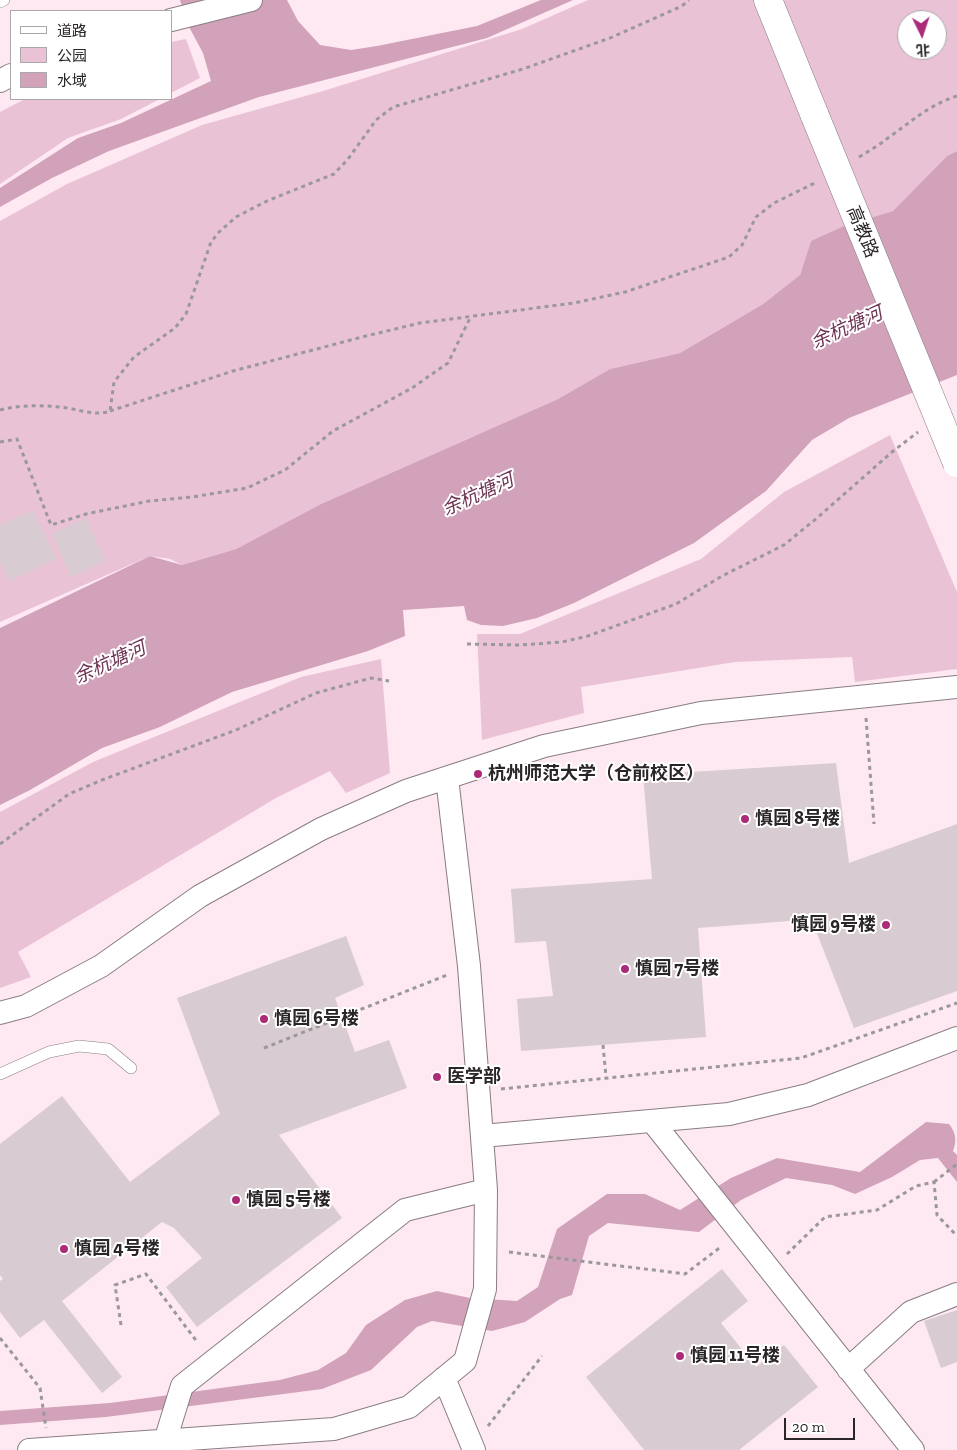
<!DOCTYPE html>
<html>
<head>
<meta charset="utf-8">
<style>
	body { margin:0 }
	#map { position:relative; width:957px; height:1450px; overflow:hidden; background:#fdfbfc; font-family:"Zilla Slab","Noto Sans SC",serif }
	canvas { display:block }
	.legend { position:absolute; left:10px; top:10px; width:162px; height:90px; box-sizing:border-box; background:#fff; border:1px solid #aaa8a9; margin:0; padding:6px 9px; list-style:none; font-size:15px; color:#2a2527 }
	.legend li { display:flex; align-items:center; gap:10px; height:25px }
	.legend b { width:25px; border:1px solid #aaa8a9 }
	.north { position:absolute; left:897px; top:10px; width:50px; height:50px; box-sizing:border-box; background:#fff; border:1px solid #aaa8a9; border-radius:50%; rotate:176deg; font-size:14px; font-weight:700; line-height:20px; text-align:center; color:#2a2527 }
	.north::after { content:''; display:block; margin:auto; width:18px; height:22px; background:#ab2b79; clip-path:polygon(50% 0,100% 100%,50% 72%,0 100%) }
	.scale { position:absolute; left:784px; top:1418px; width:71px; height:22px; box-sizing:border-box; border:2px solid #2a2527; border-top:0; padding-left:6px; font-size:15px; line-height:18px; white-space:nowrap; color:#2a2527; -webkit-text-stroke:4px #fff; paint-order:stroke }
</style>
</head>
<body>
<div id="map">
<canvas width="957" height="1450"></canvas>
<ul class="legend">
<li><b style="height:6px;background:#fff"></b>道路</li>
<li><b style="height:14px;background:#eac2d5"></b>公园</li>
<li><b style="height:14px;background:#d1a2b9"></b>水域</li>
</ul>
<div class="north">北</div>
<div class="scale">20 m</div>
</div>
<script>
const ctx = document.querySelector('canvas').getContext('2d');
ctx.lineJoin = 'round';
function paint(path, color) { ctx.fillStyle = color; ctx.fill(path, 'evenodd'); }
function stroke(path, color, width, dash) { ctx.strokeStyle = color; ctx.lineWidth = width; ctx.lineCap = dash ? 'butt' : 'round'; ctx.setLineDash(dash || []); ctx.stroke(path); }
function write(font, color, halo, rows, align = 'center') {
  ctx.font = font + ' "Zilla Slab","Noto Sans SC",serif'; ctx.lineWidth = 4; ctx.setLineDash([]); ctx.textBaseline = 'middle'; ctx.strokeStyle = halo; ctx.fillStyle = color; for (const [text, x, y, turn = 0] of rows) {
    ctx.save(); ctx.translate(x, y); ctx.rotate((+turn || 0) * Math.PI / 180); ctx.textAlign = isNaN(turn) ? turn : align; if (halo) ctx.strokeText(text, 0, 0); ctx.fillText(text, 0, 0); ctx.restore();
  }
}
const built = new Path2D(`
	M0,0H957V1450H0ZM11,11H171V99H11ZM907,20H937V50H907Z`);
const green = new Path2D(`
	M588,0H957V151L947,156L893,211L811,241L800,275L763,304L680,353L610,369L558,399L321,504L236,549L182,565L170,559L150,556L0,622V221L67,184L202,125L323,91L522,29ZM907,20H937V50H907Z
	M186,39L200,78L171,93V42Z
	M25,99H160L121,119L68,138L0,184V112Z
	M890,435L957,592V669L855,682L852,657L735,662L581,687L584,713L482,740L477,634H520L701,559L784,492Z
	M381,659L390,773L346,793L330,771L276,798L18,952L31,977L0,988V812L93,762L301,677Z`);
const water = new Path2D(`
	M180,0H287L298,21L320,45L351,50L377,46L477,26L541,0H573L487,38L259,97L109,151L52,178L0,207V188L78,138L121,123L211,81L203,53L188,25Z
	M957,151V375L849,418L812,440L766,491L694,543L574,603L537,618L503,626L481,625L467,620L464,606L403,610L405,636L368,651L232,692L160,727L102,748L30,790L0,805V628L150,556L182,565L236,549L321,504L558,399L610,369L680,353L763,304L800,275L811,241L842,227L893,211L947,156Z
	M926,1122L949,1124C956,1133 957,1141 953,1151L957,1155V1182L938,1158L920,1160L892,1177L855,1194L832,1185L786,1178L741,1200L699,1232L608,1223L589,1236L572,1295L560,1299L525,1322L492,1331L432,1321L417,1327L371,1370L322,1389L106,1417L0,1425V1411L110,1403L280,1380L318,1370L346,1353L366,1325L405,1300L437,1291L470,1298L517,1301L538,1287L557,1229L607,1194H645L680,1210L731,1178L777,1158L860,1172Z`);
const building = new Path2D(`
	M33,510L56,559L9,581L0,562V525Z
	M86,518L105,561L71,577L52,534Z
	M836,763L849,863L957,824V991L854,1028L816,931V919L698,928L706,1037L521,1051L517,999L553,996L546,941L515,943L511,889L652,879L643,775Z
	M346,936L364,985L335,998L355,1052L389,1040L407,1088L279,1135L342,1218L197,1327L166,1287L202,1258L174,1228L162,1222L62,1301L122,1377L102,1393L44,1320L20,1338L0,1312V1281L3,1279L0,1275V1144L62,1096L130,1182L220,1114L177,998Z
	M722,1269L748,1301L721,1323L756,1367L784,1345L818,1387L739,1450H644L586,1377Z
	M957,1310V1362L941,1368L924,1321Z`);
const path = new Path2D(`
	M859,157C869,151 879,145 888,138C912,121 929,105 957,96
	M0,410C20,405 39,405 59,407C76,408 94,417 110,411L114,382L134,357L175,328L186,314L211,242L219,232L236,217L267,201L334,174L348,159L376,120L393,107L523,69L610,38L682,6L689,0
	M110,411L233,371L366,336L420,323L574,303L625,292L729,257L742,245L756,217L774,203L815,183
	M0,442L17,439L51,525L86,514L149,501L192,497L247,488L285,470L333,431L412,388L448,363L471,316
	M467,644L521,645L562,642L588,636L676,604L722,576L784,545L817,518L892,452L918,432
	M866,718L874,824
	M0,844L69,794L102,780L236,730L316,693L371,678L389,681
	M603,1045L606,1077
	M264,1048L447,975
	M501,1089L801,1058L957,1003
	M934,1182L957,1164
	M509,1252L685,1274L722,1246
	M787,1254L825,1217L877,1210L916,1186L934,1182L937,1215L957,1236
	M121,1325L115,1285L146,1274L198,1343
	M0,1338L40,1388L46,1428
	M488,1426L542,1356`);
const service = new Path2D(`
	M0,2L4,0
	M0,1074L49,1052L79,1046L108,1049L131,1068`);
const minor = new Path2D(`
	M171,20L251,0
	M0,81L11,75
	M0,1013L26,1006L101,966L200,896L321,829L406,791L544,746L701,713L957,687
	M652,1121L913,1450
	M482,1136L729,1114L808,1095L957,1038
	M848,1369L911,1312L957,1294
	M444,1378L474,1450
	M165,1441L182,1386L405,1210L486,1190
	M29,1450L334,1429L409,1407L465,1361L485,1289L486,1190L469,966L447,778`);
const tertiary = new Path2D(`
	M768,0L815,116`);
const tertiaryBridge = new Path2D(`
	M815,116L957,463`);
const markers = [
	[478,774,5,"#ab2b79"],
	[745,819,5,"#ab2b79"],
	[886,925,5,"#ab2b79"],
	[625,969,5,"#ab2b79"],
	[264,1019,5,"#ab2b79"],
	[437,1077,5,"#ab2b79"],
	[236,1200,5,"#ab2b79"],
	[64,1249,5,"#ab2b79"],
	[680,1356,5,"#ab2b79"]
];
const streetNames = [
	["高教路",862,232,68]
];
const poiNames = [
	["杭州师范大学（仓前校区）",488,774],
	["慎园 8号楼",755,819],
	["慎园 9号楼",876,925,"right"],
	["慎园 7号楼",635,969],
	["慎园 6号楼",274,1019],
	["医学部",447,1077],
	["慎园 5号楼",246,1200],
	["慎园 4号楼",74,1249],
	["慎园 11号楼",690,1356]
];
const waterNames = [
	["余杭塘河",847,328,-24],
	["余杭塘河",478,495,-24],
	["余杭塘河",110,663,-24]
];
paint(built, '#fee9f2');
paint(green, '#eac2d5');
paint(water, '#d1a2b9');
paint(building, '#d8cbd1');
stroke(service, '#897d83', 12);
stroke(minor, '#897d83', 24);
stroke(tertiary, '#897d83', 29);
stroke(path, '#9b9899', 3, [4, 4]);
stroke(service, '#fff', 11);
stroke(minor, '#fff', 22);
stroke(tertiary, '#fff', 28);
stroke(tertiaryBridge, '#897d83', 29, []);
stroke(tertiaryBridge, '#fff', 28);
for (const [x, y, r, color] of markers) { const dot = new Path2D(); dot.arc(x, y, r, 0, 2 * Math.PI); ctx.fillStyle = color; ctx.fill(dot); stroke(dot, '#fff', 2); }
write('18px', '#2a2527', '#fff', streetNames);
write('bold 18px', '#2a2527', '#fff', poiNames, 'left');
write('italic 19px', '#6e3353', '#fff', waterNames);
</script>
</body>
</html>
